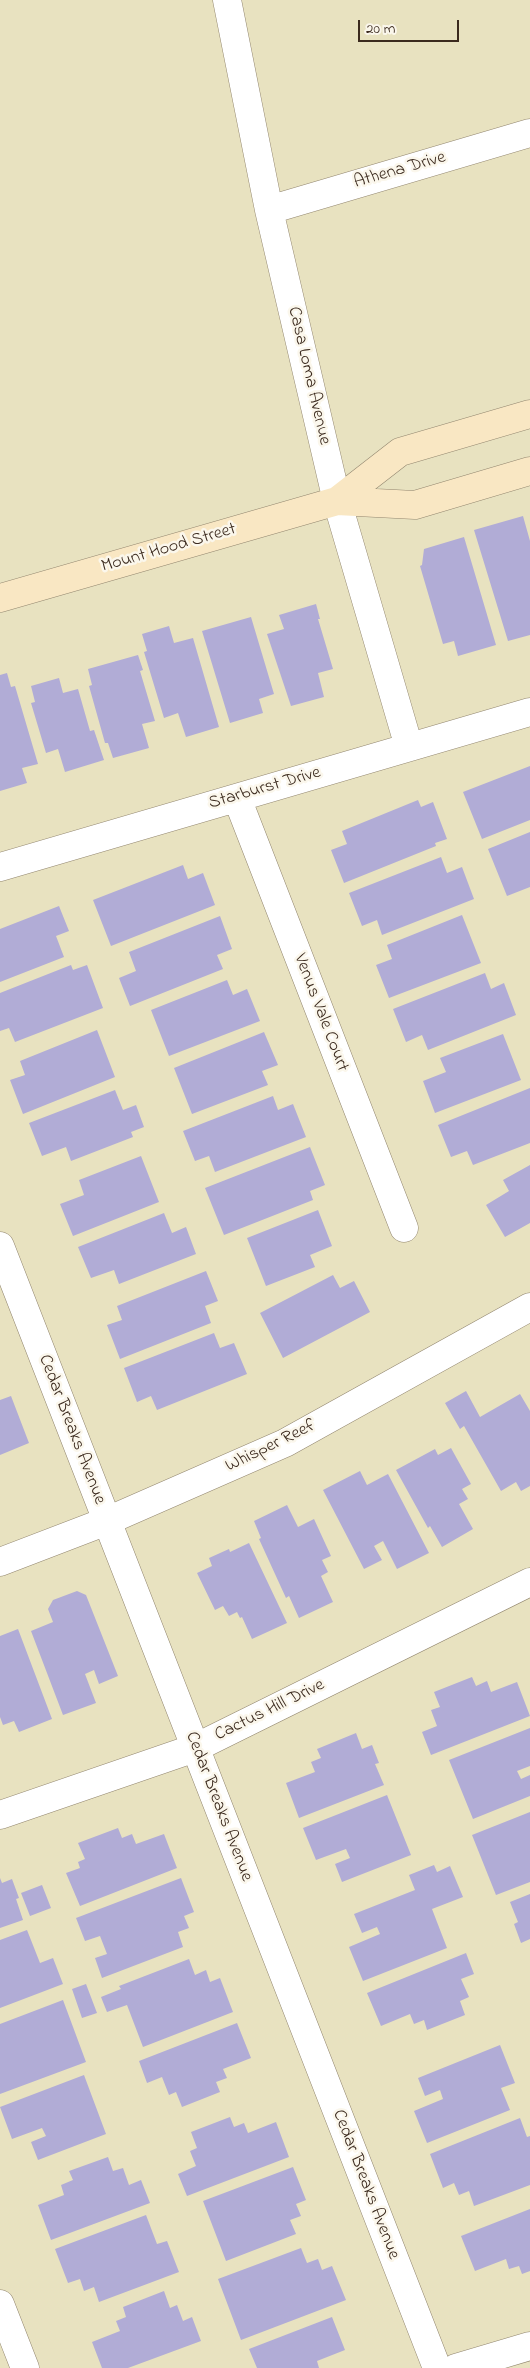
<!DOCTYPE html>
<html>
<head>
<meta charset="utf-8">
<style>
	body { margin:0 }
	#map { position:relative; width:530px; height:2368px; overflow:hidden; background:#e8e2c0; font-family:"Indie Flower",sans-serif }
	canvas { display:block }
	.scale { position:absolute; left:358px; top:20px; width:101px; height:22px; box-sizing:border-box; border:2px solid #3b2a1e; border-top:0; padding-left:6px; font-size:15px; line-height:18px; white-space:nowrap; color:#3b2a1e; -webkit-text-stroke:4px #fbf7ec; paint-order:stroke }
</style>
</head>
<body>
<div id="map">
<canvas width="530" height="2368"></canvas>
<div class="scale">20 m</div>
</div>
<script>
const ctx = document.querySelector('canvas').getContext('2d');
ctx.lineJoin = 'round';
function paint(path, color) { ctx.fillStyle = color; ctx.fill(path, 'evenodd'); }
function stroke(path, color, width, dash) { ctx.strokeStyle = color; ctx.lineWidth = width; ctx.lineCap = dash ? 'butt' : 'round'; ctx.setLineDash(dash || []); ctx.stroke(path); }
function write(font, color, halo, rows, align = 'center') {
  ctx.font = font + ' "Indie Flower",sans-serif'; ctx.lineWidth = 5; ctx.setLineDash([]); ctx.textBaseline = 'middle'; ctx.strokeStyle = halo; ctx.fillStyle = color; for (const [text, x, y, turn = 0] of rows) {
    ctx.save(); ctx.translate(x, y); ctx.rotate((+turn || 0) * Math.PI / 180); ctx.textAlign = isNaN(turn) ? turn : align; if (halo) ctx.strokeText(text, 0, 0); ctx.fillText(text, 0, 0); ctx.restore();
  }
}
const building = new Path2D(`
	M523,516L530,541V635L508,641L474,530Z
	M464,537L496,645L458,656L454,641L443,644L420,566L422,565L424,549Z
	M316,604L320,619H318L333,669L318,673L324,697L291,706L267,634L284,629L279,615Z
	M251,617L274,694L259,699L263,713L230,723L202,631Z
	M169,626L174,643L193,638L219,727L186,737L178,713L164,718L144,652L147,651L142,634Z
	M138,655L143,670L140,671L155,721L142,724L149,748L113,758L108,743H105L89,686L92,685L88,669Z
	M7,673L11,687L15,686L38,764L22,768L27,783L0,791V675Z
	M59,678L63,693L78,689L90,731L94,730L104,760L65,772L58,749L46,753L31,703L35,702L31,686Z
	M530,766V820L482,839L463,792Z
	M418,800L421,807L433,802L447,839L435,843L436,846L344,883L331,850L347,844L342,831Z
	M530,832V887L507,896L488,849Z
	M441,857L447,873L462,867L474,899L382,935L377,920L362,926L349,893Z
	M183,865L188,879L203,873L215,905L111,946L93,900Z
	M59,906L69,931L56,936L64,957L0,982V929Z
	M462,915L481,963L389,998L376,965L392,959L387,945Z
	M220,916L232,949L217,955L223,969L130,1006L119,978L136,971L129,952Z
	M71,965L73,970L87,965L103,1008L15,1042L9,1028L0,1031V993Z
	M485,973L491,989L504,983L516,1015L428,1050L422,1035L406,1042L393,1009Z
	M227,980L233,995L247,989L260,1021L169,1056L151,1010Z
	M97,1030L115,1077L23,1114L10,1080L25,1075L20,1061Z
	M264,1032L278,1065L262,1071L268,1085L192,1114L174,1068Z
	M503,1034L521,1080L435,1113L423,1081L446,1072L440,1058Z
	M530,1088V1143L473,1165L467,1151L451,1157L438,1125Z
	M115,1090L123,1110L136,1105L144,1127L131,1132L133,1137L71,1161L66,1147L42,1156L29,1123Z
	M273,1096L278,1110L293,1104L306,1137L215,1172L209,1156L195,1161L183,1131Z
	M310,1147L325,1185L310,1191L313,1200L224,1235L205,1188Z
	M141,1156L159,1202L73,1236L60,1204L84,1195L79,1180Z
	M530,1165V1223L505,1237L486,1205L509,1191L503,1180Z
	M318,1210L332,1246L310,1255L315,1267L266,1286L247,1238Z
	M164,1213L172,1233L186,1227L196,1254L119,1284L114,1270L91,1278L78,1247Z
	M206,1271L218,1301L205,1306L211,1323L120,1359L107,1325L122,1320L117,1306Z
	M333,1275L340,1288L354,1281L370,1312L283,1358L260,1313Z
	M214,1333L220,1348L234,1343L247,1374L157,1410L151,1396L137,1402L124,1368Z
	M466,1391L480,1417L520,1394L530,1411V1486L521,1491L516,1482L501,1491L464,1426L460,1429L445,1403Z
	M11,1396L29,1443L0,1455V1400Z
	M451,1448L471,1484L462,1489L468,1499L459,1504L473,1529L442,1547L430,1526L428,1528L396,1470L435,1449L438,1455Z
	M360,1471L367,1485L388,1474L429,1553L397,1569L383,1541L374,1546L382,1560L364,1569L323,1490Z
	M287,1505L298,1527L314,1519L331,1556L322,1560L328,1572L321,1576L333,1602L299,1618L289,1596L286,1598L259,1539L261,1538L254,1521Z
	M249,1543L287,1623L252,1639L242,1617L240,1618L237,1612L229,1616L223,1606L215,1610L197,1573L212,1566L209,1558L229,1549L230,1552Z
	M77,1591L86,1595L118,1676L99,1684L94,1670L85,1674L96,1703L63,1715L31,1631L53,1622L48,1609L53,1600Z
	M18,1629L52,1719L19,1732L14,1721L3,1725L0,1717V1636Z
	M472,1677L476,1686L487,1681L491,1692L517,1682L530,1716L431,1755L422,1732L437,1726L431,1710L440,1707L434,1692Z
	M530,1728V1766L517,1771L521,1779L530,1775V1796L473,1819L449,1760Z
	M356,1733L362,1749L372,1745L379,1763L375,1764L384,1785L299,1818L286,1783L315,1772L311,1762L321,1758L317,1749Z
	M387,1795L411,1855L342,1882L335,1864L350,1858L346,1849L316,1860L303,1828Z
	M530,1812V1882L496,1895L472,1835Z
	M118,1828L122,1838L132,1834L136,1844L164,1834L177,1868L80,1906L66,1873L80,1868L78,1862L85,1859L78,1843Z
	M434,1865L437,1872L450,1866L463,1897L432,1909L447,1948L363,1981L349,1947L380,1934L377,1927L362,1933L354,1914L415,1890L409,1875Z
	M0,1878L2,1883L12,1879L19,1898L16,1899L23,1920L0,1928Z
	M181,1878L194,1912L184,1916L189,1928L178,1932L183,1947L102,1978L95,1958L107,1954L100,1936L85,1941L76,1918Z
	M42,1885L51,1908L30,1916L21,1893Z
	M530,1894V1939L521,1943L514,1924L518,1922L510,1902Z
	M27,1930L40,1963L53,1958L63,1984L0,2008V1940Z
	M466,1953L474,1974L461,1979L469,1997L460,2001L465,2015L427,2030L424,2020L414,2024L410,2014L381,2026L367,1993Z
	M189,1959L195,1975L206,1970L210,1982L220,1978L233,2012L143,2047L127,2005L107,2012L101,1997L121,1989L119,1986Z
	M86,1984L97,2013L82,2018L72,1989Z
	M63,2000L86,2062L0,2094V2024Z
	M237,2023L251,2058L223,2069L227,2078L216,2082L220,2092L182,2107L176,2092L169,2095L162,2077L147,2083L139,2061Z
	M500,2045L515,2083L501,2088L510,2110L427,2143L414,2111L443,2099L440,2090L425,2096L418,2078Z
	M84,2075L106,2134L38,2160L31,2142L46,2136L42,2128L12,2139L0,2107Z
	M230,2117L234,2127L244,2123L248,2133L276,2122L289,2157L187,2196L178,2174L196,2166L190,2151L197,2148L191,2132Z
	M520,2118L527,2137L530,2136V2185L474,2206L469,2191L459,2195L454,2183L443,2188L430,2154Z
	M108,2157L113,2171L123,2168L129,2185L141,2180L150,2203L51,2240L38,2205L64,2195L61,2185L73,2180L69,2171Z
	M293,2167L306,2200L296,2204L301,2216L290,2220L296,2234L226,2261L203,2201Z
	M530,2209V2271L522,2274L519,2266L509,2269L506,2259L475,2271L461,2236Z
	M146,2215L157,2244L167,2241L179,2272L99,2302L94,2287L84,2291L80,2279L68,2283L55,2249Z
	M301,2248L307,2263L318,2259L322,2270L332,2266L346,2300L241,2340L218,2279Z
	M164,2291L170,2308L177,2305L183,2321L192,2317L201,2341L128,2368H102L92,2342L120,2331L116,2321L126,2317L123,2307Z
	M332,2317L345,2350L317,2361L319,2368H257L249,2349Z`);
const street = new Path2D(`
	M227,0L269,210L337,501L409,747
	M269,210L530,133
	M237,798L404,1228
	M0,867L530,712
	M0,1246L437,2368
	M0,1562L107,1521L285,1443L530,1307
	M0,1815L195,1748L530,1582
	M0,2304L25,2368
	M456,2368L530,2346`);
const secondary = new Path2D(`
	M337,501L400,452L530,414
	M0,598L337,501L415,505L530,471`);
const streetNames = [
	["Athena Drive",400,171,-16],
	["Casa Loma Avenue",308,376,77],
	["Mount Hood Street",169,549,-16],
	["Starburst Drive",265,789,-16],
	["Venus Vale Court",320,1013,69],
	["Cedar Breaks Avenue",71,1430,69],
	["Whisper Reef",271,1447,-26],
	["Cactus Hill Drive",270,1711,-26],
	["Cedar Breaks Avenue",218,1807,69],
	["Cedar Breaks Avenue",365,2185,69]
];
paint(building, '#b1acd6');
stroke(street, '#92866f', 29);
stroke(secondary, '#92866f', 29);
stroke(street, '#fff', 28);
stroke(secondary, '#f9e7c3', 28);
write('18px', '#3b2a1e', '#fbf7ec', streetNames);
</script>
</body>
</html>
